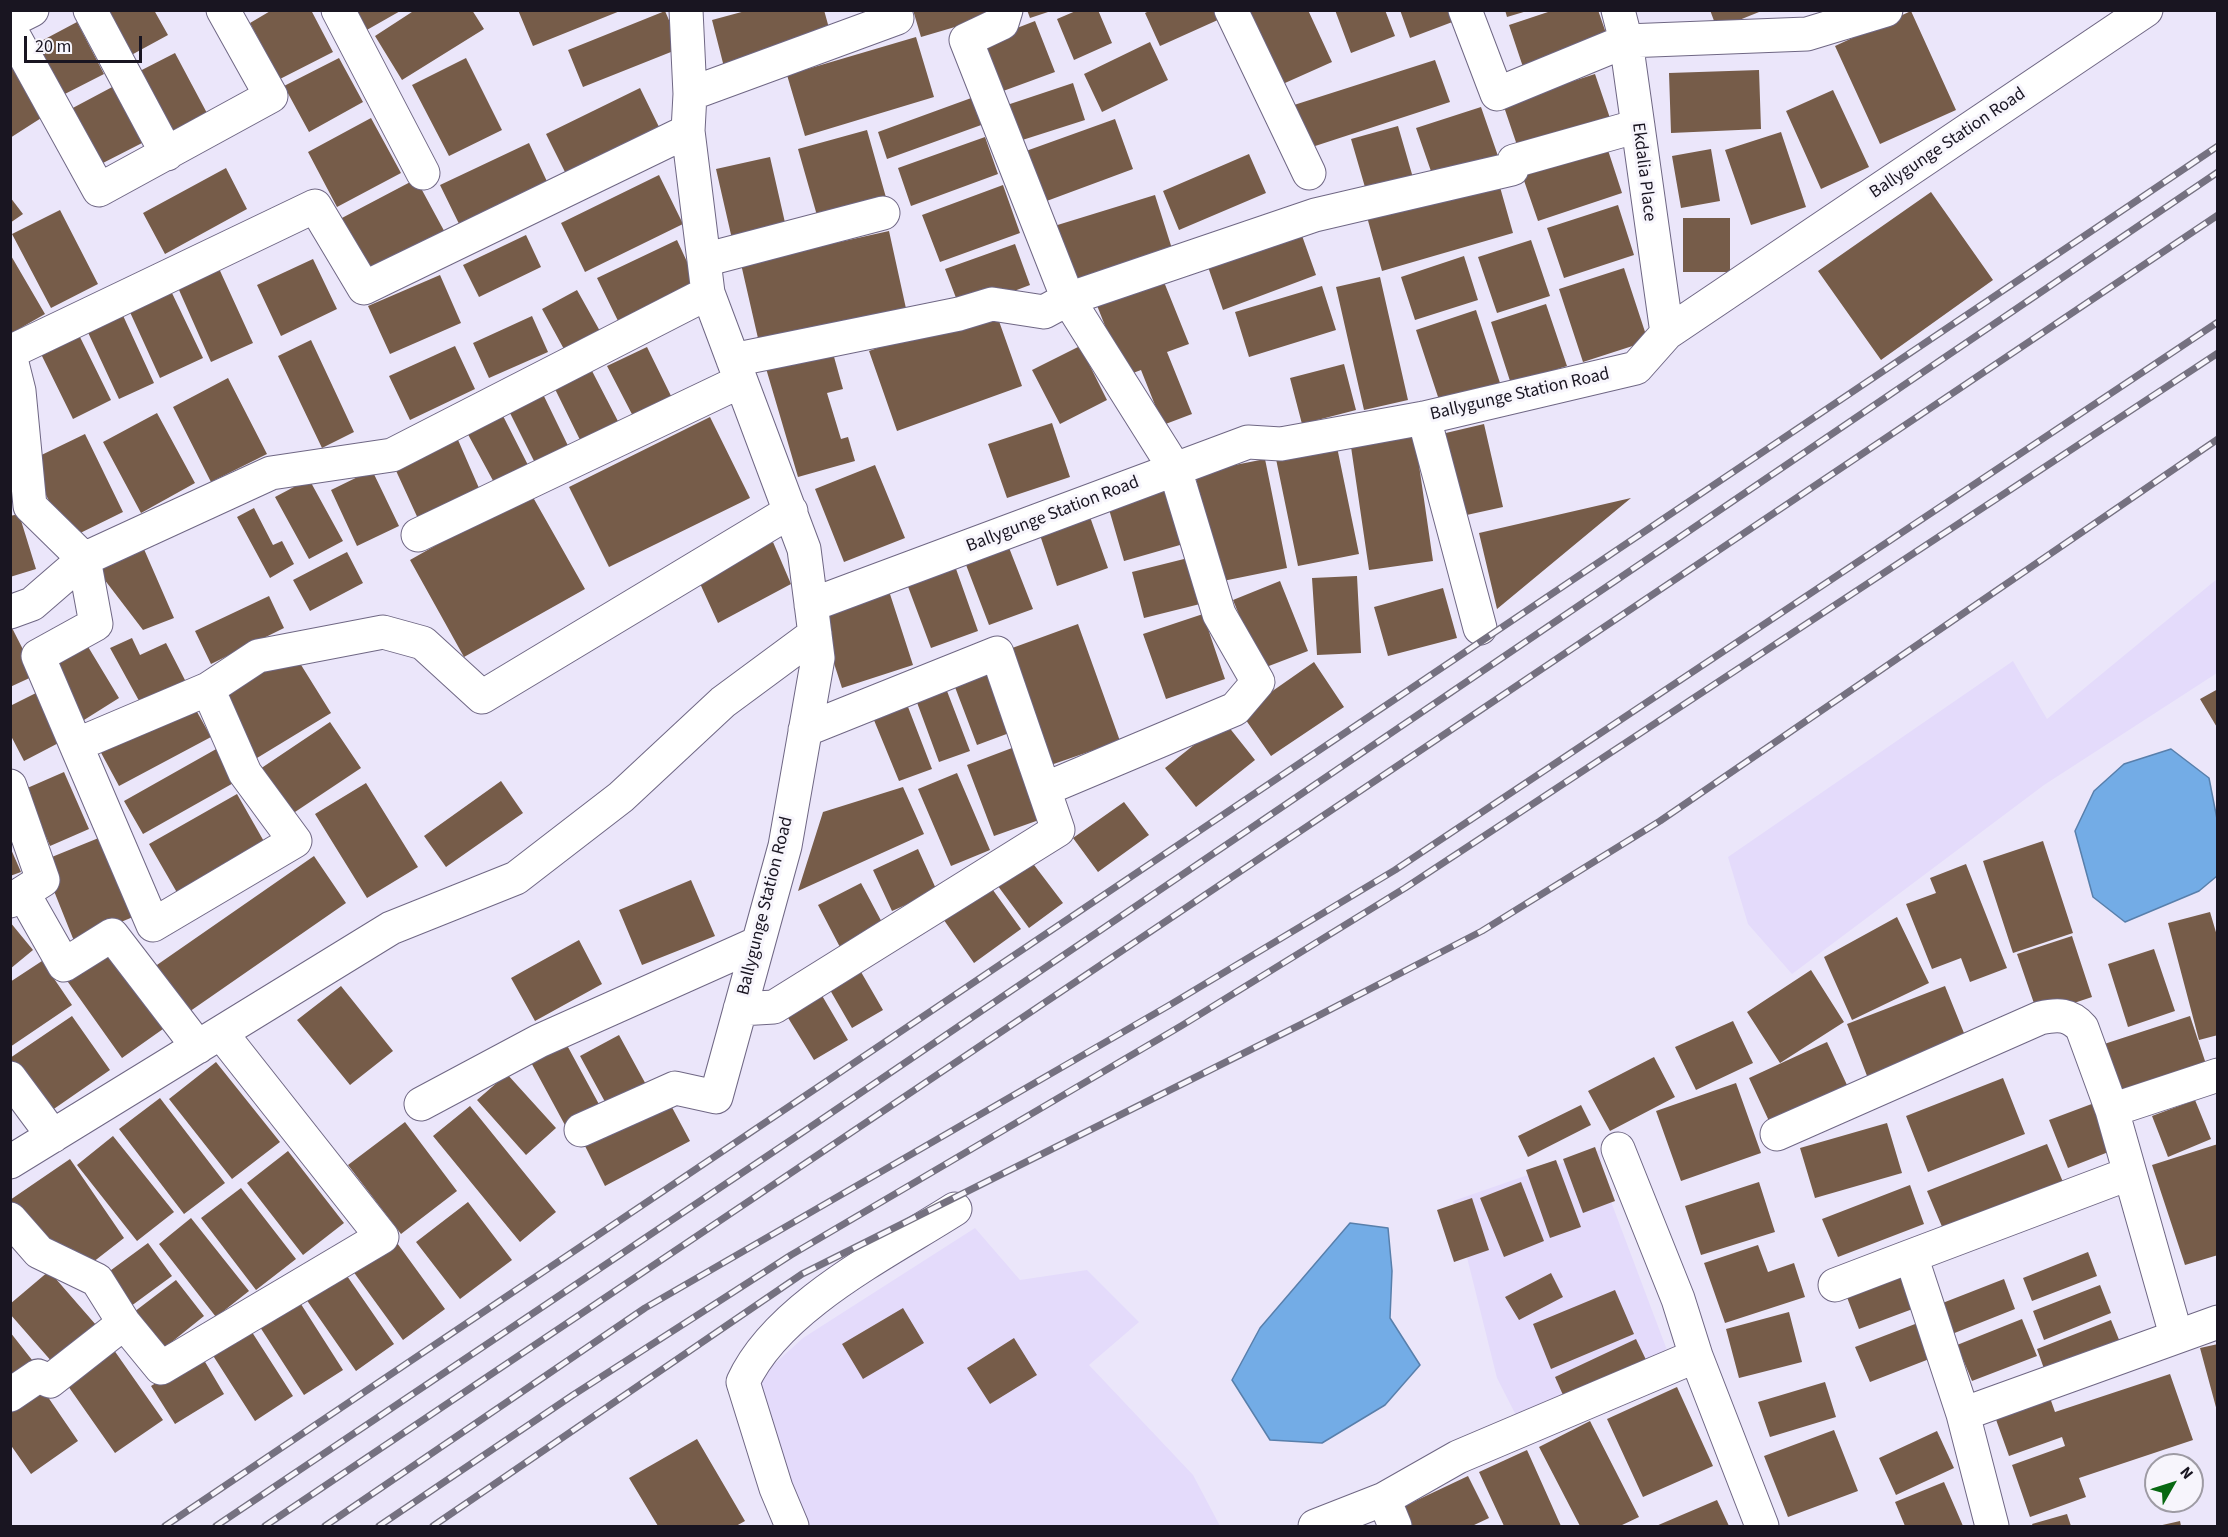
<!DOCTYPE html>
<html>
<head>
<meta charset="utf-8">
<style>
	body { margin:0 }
	#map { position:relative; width:2228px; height:1537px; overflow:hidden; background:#ebe6fa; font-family:"Source Sans 3",sans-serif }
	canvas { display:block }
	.frame { position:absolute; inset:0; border:12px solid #191521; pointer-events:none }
	.north { position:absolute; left:2144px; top:1453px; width:60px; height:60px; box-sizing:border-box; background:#f7f5fc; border:2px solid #9e9ba4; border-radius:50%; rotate:51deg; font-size:16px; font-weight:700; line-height:24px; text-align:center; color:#191521 }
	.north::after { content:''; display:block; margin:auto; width:21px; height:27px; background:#086812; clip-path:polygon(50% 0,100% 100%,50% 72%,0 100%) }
	.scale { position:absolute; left:24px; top:36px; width:118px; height:27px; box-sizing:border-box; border:3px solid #191521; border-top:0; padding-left:8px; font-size:18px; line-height:21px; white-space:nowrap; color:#191521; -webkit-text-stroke:4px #f7f5fc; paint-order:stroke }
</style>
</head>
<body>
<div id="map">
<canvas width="2228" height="1537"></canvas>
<div class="frame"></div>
<div class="north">N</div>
<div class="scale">20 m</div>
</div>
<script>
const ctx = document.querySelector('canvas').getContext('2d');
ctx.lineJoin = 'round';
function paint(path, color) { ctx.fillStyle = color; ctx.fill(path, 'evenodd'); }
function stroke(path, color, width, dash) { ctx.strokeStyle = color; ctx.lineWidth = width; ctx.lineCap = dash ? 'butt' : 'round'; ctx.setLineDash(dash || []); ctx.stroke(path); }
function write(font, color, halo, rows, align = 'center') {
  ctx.font = font + ' "Source Sans 3",sans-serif'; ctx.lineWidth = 6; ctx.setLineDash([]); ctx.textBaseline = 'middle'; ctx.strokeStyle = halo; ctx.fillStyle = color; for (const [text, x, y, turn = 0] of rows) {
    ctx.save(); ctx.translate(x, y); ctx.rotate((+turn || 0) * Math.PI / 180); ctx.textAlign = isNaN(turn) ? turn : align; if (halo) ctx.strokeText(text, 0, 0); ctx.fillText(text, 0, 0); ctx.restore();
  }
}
const built = new Path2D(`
	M2217,579V673L2044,785L1792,974L1748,924L1728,857L2013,661L2047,719Z
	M1600,1150L1604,1183L1673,1366L1523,1429L1497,1378L1453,1201Z
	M975,1228L1020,1280L1087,1270L1139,1322L1089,1365L1193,1475L1220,1526H806L736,1399L803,1338Z`);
const water = new Path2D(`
	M2171,749L2209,778L2217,819V876L2199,891L2125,922L2093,897L2075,831L2094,791L2124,764Z
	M1350,1223L1388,1228L1392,1271L1390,1318L1420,1365L1385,1405L1322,1443L1270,1440L1232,1380L1260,1328Z`);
const building = new Path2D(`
	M99,10H154L168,35L124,59Z
	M272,10H311L333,52L280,79L250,23Z
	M344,10H402L358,35Z
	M415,10H472L484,29L402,80L375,36Z
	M518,10H620V11L533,46Z
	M749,10H824L832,39L724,67L712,20Z
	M913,10H998L999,14L921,37Z
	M1027,10H1051V11L1030,18Z
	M1078,10H1098L1112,43L1074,60L1057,19Z
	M1151,10H1216L1220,19L1160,46L1145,13Z
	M1242,10H1308L1332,62L1276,87Z
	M1335,10H1385L1395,36L1351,53Z
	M1400,10H1451L1455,21L1410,38Z
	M1505,10H1527V11L1507,17Z
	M1554,10H1598L1608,39L1523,67L1509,25Z
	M1710,10H1764L1717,29Z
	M665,11L681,48L583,87L568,50Z
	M1911,11L1956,110L1880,144L1835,46Z
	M1035,21L1055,72L995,94L976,44Z
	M77,22L104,74L57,98L30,47Z
	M916,37L934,97L805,136L787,75Z
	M1150,42L1168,80L1102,112L1084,74Z
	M175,53L208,115L167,137L134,74Z
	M10,55L49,113L10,138Z
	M339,58L363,102L309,132L284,86Z
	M466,58L502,130L449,156L412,85Z
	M1435,60L1450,102L1309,148L1294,105Z
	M1759,70L1761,129L1671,133L1669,73Z
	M1595,74L1612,124L1520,154L1503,104Z
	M1073,83L1085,120L1013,143L1001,107Z
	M116,85L146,141L99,165L69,110Z
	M640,88L661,131L567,176L546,134Z
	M1833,90L1869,167L1821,189L1786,111Z
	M974,97L984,124L887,159L878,132Z
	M1481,107L1498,156L1433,177L1416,128Z
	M371,118L401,173L337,207L308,152Z
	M1115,119L1133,169L1044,202L1026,151Z
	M1398,126L1416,188L1369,201L1351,139Z
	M867,130L887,201L818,219L798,149Z
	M1781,132L1806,207L1751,225L1725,150Z
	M985,137L998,174L911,206L898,168Z
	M1605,141L1622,193L1538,221L1520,169Z
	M529,143L551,190L463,232L440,185Z
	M1711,149L1720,201L1681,208L1672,156Z
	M1249,154L1266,193L1179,230L1163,191Z
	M770,157L786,227L732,239L716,169Z
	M226,168L247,209L165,254L143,213Z
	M659,175L683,224L585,272L561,223Z
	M416,179L448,238L372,278L340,219Z
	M1498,180L1513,233L1382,271L1367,217Z
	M1003,185L1020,233L940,262L922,215Z
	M1931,192L1993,280L1881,360L1818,271Z
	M1155,195L1174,255L1070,288L1051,227Z
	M10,197L23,214L10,223Z
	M1618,205L1634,255L1564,278L1547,228Z
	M60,210L98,284L51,308L12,234Z
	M1683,218H1730V272H1683Z
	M1300,230L1316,275L1223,310L1207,264Z
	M889,231L907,313L760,347L741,264Z
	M526,235L541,267L479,297L463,265Z
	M677,240L699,288L620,325L597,278Z
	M1531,240L1550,296L1497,313L1478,257Z
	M1015,244L1030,285L961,311L945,269Z
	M10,254L45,314L10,334Z
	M1464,256L1478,300L1415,320L1401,277Z
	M313,259L337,309L281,336L257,285Z
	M216,262L253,343L211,362L175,281Z
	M1624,268L1648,341L1583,362L1559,289Z
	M440,275L461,323L390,354L368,306Z
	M1162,277L1189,344L1167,352L1192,414L1163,425L1141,370L1125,376L1096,303Z
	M1380,277L1408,400L1364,410L1336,287Z
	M1322,286L1336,330L1249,357L1235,312Z
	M577,290L601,333L565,351L542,309Z
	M171,291L203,358L160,378L129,310Z
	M1546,304L1567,366L1511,384L1491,322Z
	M994,307L1022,386L897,431L869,351Z
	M120,309L154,383L119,399L85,326Z
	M1476,310L1502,389L1442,409L1416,330Z
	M532,316L548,352L489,378L473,343Z
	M79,335L111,400L73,419L41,354Z
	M311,340L354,432L322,448L278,356Z
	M455,346L475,389L410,420L389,376Z
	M831,346L843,389L827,393L841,439L848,437L855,461L798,477L765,365Z
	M1080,346L1107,400L1060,424L1032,370Z
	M647,347L674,402L635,420L607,366Z
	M1344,364L1356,410L1302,424L1290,378Z
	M591,369L622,429L584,448L554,387Z
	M228,378L267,454L211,482L173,407Z
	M541,390L572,454L539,471L507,407Z
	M499,408L531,471L497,488L464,427Z
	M157,413L195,483L141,513L103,442Z
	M710,417L750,498L609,567L569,487Z
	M1052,423L1070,477L1007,498L988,444Z
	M1484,424L1503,507L1453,518L1433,436Z
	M1414,431L1433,561L1369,570L1350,440Z
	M455,433L482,495L420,523L392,462Z
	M85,434L123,512L68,539L29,461Z
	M1337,447L1359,554L1298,566L1276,459Z
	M1265,459L1287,568L1218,582L1195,473Z
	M875,465L905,538L844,562L815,489Z
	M372,470L399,526L357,546L331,490Z
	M309,479L343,541L309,559L275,497Z
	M1170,482L1187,543L1124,561L1106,499Z
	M530,492L585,589L464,657L410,560Z
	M1631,498L1497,609L1479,533Z
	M254,508L273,545L282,541L294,564L270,578L237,517Z
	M19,514L36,569L10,577V516Z
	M1089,514L1108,568L1057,586L1039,532Z
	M140,540L174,618L143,630L91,562Z
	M1006,540L1033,609L989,625L963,557Z
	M773,542L791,584L718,623L697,577Z
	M347,552L363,583L310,611L293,580Z
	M1192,557L1204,603L1144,618L1132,572Z
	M955,566L978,631L931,648L907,584Z
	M1357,576L1361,653L1317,655L1312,578Z
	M1280,581L1308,651L1261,669L1233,600Z
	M1443,588L1457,638L1388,656L1374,607Z
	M889,591L913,665L842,688L818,614Z
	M269,596L284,628L211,664L195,631Z
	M1203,614L1225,679L1166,699L1143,634Z
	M10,624L36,675L10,687Z
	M1078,624L1120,741L1045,767L1004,651Z
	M132,638L140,655L166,643L187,684L143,708L110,648Z
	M87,645L119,698L84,720L52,667Z
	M293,652L331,713L257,758L220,696Z
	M986,661L1012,732L977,745L950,674Z
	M1314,662L1344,707L1271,756L1241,713Z
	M942,678L970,751L939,762L912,689Z
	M46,688L70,737L24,761L10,734V706Z
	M2218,689V729L2200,699Z
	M903,694L932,769L899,781L869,708Z
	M191,701L211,737L119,786L99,749Z
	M1224,721L1255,760L1196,807L1165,768Z
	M330,722L361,768L292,814L260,769Z
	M218,748L237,781L143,834L124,801Z
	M1012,748L1039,820L994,836L967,765Z
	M64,772L89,829L50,846L25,789Z
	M957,773L990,850L951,866L918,789Z
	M501,781L523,813L446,867L424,836Z
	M366,783L418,867L367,898L315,814Z
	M903,787L924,834L798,891L823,812Z
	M237,794L270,852L183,903L149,844Z
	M1124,802L1149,835L1098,872L1073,838Z
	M106,835L138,915L74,941L42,861Z
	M2043,841L2073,933L2013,953L1983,861Z
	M10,847L21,872L10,876Z
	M918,849L937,891L892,911L873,870Z
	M1025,853L1063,903L1029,928L992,878Z
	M314,856L346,903L186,1014L154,967Z
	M1966,864L2007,968L1970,982L1961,958L1932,969L1906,904L1936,893L1930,878Z
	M985,879L1021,929L974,963L939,913Z
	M691,880L715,936L642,965L619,910Z
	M861,883L885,928L842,951L818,905Z
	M2210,912L2218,939V1035L2199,1040L2168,923Z
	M1897,917L1929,983L1852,1020L1824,957Z
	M10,922L33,950L10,969Z
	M2072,936L2092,997L2038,1015L2017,954Z
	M579,940L602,984L535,1021L511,978Z
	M103,946L163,1029L122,1058L63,975Z
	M2154,949L2175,1011L2128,1027L2108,964Z
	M42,961L72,1005L10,1047V982Z
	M857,965L883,1010L852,1028L826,983Z
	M1811,970L1844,1022L1780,1063L1747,1012Z
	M341,986L393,1051L350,1085L297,1020Z
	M1945,986L1968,1043L1869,1081L1847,1024Z
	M817,987L848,1040L814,1060L782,1008Z
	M72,1016L110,1070L48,1113L10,1058Z
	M2190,1016L2207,1067L2113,1098L2095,1047Z
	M1733,1021L1753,1063L1696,1090L1675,1047Z
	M619,1035L649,1090L610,1111L580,1056Z
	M562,1036L601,1108L566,1127L527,1055Z
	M1827,1042L1847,1085L1769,1121L1749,1078Z
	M1654,1057L1675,1097L1610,1131L1588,1091Z
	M216,1062L280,1142L232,1179L169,1099Z
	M507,1074L556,1128L526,1155L477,1100Z
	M2003,1078L2025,1134L1928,1172L1906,1116Z
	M1736,1083L1761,1153L1681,1181L1656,1111Z
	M160,1098L225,1183L184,1214L119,1129Z
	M667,1098L690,1141L605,1186L583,1142Z
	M2195,1100L2211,1139L2168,1157L2152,1116Z
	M2097,1102L2116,1149L2068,1168L2049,1120Z
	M1581,1105L1591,1125L1528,1157L1518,1136Z
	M470,1106L556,1212L520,1242L433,1136Z
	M405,1122L457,1191L401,1234L348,1165Z
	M1887,1123L1902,1173L1815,1198L1800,1148Z
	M113,1136L174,1212L137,1241L77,1165Z
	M2047,1144L2063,1182L1943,1229L1927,1191Z
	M2218,1144V1255L2185,1265L2152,1165Z
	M1595,1147L1615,1201L1583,1213L1563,1159Z
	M288,1151L344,1223L303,1255L247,1183Z
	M70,1159L124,1238L88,1266L45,1247L10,1200Z
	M1556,1160L1581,1227L1550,1238L1526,1170Z
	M1521,1182L1544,1241L1504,1257L1480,1198Z
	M1759,1182L1775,1232L1701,1255L1685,1206Z
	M1910,1185L1924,1224L1838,1257L1822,1219Z
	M241,1188L296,1259L256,1290L201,1218Z
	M1472,1198L1489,1250L1454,1262L1437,1210Z
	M468,1202L512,1260L460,1299L416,1242Z
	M191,1218L249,1291L216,1317L159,1244Z
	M392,1236L445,1309L403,1340L350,1267Z
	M148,1243L172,1276L127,1309L103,1276Z
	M1758,1245L1768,1272L1794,1263L1805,1297L1725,1323L1704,1263Z
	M2088,1252L2097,1276L2032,1301L2023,1278Z
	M1904,1270L1918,1307L1859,1329L1845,1292Z
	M49,1271L103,1333L60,1371L10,1314V1304Z
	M345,1273L394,1344L356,1371L306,1299Z
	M1551,1273L1563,1297L1519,1320L1505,1297Z
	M2004,1279L2015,1309L1952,1334L1940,1304Z
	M176,1280L204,1316L163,1349L134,1312Z
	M2100,1285L2111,1313L2044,1340L2033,1311Z
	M1615,1290L1634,1334L1551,1369L1533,1324Z
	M299,1301L343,1370L304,1395L260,1327Z
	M903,1308L924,1343L863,1379L842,1344Z
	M1789,1312L1802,1362L1739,1378L1726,1329Z
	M2022,1319L2037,1356L1972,1381L1957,1345Z
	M2111,1320L2122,1347L2047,1377L2037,1349Z
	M1923,1321L1937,1356L1870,1382L1855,1347Z
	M250,1329L293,1396L255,1421L212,1354Z
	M10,1332L36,1365L10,1384Z
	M1014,1338L1037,1375L990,1404L967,1368Z
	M1636,1339L1649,1366L1567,1404L1555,1377Z
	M109,1343L163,1420L115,1453L61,1376Z
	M2218,1344V1410L2217,1411L2200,1348Z
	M201,1355L224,1394L175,1424L151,1386Z
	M2170,1374L2193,1440L2079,1478L2086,1497L2030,1517L2012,1465L2065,1446L2062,1437L2009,1456L1994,1414L2049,1395L2055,1412Z
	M1825,1382L1836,1417L1770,1437L1758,1402Z
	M39,1384L78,1441L31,1474L10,1444V1404Z
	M1677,1387L1713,1466L1643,1497L1607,1419Z
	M1590,1421L1639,1517L1620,1526H1580L1539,1447Z
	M1834,1430L1858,1491L1788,1517L1764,1456Z
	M1937,1431L1954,1468L1896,1495L1879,1458Z
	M697,1439L745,1521L736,1526H658L629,1478Z
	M1527,1450L1561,1526H1504L1479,1472Z
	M1468,1476L1489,1518L1472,1526H1402L1394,1511Z
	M1944,1482L1963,1526H1905L1895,1502Z
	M1717,1500L1729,1526H1656Z
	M2067,1514L2071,1526H2033L2032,1524Z
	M2180,1521L2181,1526H2158Z`);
const street = new Path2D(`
	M90,10L167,154
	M338,10L423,173
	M1006,10L1002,23L966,40L1068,299L1175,469L1219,614L1258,682L1235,709L1045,789
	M1231,10L1309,173
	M1465,10L1497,94L1626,41L1807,34L1886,10
	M1618,10L1626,41L1667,333
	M10,21L32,10
	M10,29L99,190L271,96L223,10
	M690,94L897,18
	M704,260L883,213
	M10,352L315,206L364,288L688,131
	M10,355L19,391L30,506L84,559L96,624L38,656L153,925L295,841L245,773L208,689L258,656L383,632L423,643L482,697L791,511
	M733,360L959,314L992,304L1044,312L1068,299L1315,215L1512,169L1514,161L1638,126
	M1424,418L1480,628
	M418,535L739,382
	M811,605L1248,442L1281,444L1424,418L1636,368L1667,333L2146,10
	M10,612L32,604L84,559L271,473L392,455L708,293
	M76,745L208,689
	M10,786L43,880L10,901
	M23,893L64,965L112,935L198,1047
	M740,1009L774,1007L1058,830L997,653L805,730
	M10,1078L53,1136
	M421,1104L539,1041L758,943
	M2112,1110L2218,1075
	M581,1130L675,1088L716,1097L785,846L818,658L804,549L708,293L688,131L690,94L686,10
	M1777,1134L2040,1018C2058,1014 2070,1014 2082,1028L2112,1110L2176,1335
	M1618,1149L1678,1299L1696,1356L1762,1526
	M10,1162L391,928L516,878L621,797L723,702L815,634
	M10,1219L39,1252L97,1280L124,1323L161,1368L382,1237L221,1033
	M1911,1256L2128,1174
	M1835,1285L1911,1256L1963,1414L1992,1526
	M10,1395L38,1376L50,1381L124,1323
	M1963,1414L2218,1322
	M792,1526L776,1488L743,1382C777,1307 886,1253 955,1209
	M1315,1526L1384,1499
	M1395,1526L1384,1499L1458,1457L1696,1356`);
const rail = new Path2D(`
	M165,1526L2218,146
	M216,1526L800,1134L2218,172
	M265,1526L2218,215
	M325,1526L645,1308L1168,1006L1395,870L2218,322
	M379,1526L573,1395L791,1255L1181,1026L1405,888L2218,353
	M433,1526L802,1274L1308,1021L1482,931L1660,821L2218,439`);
const streetNames = [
	["Ballygunge Station Road",1948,144,-34],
	["Ekdalia Place",1643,172,83],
	["Ballygunge Station Road",1520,395,-13],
	["Ballygunge Station Road",1053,515,-21],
	["Ballygunge Station Road",766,906,-76]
];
paint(built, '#e4dbfb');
paint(water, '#73ace6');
stroke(water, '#587fab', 1.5);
paint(building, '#765c49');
stroke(street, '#6f6784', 35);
stroke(street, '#fff', 33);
stroke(rail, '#757180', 7);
stroke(rail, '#f7f5fc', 4.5, [14]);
write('18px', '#191521', '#f7f5fc', streetNames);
</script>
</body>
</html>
